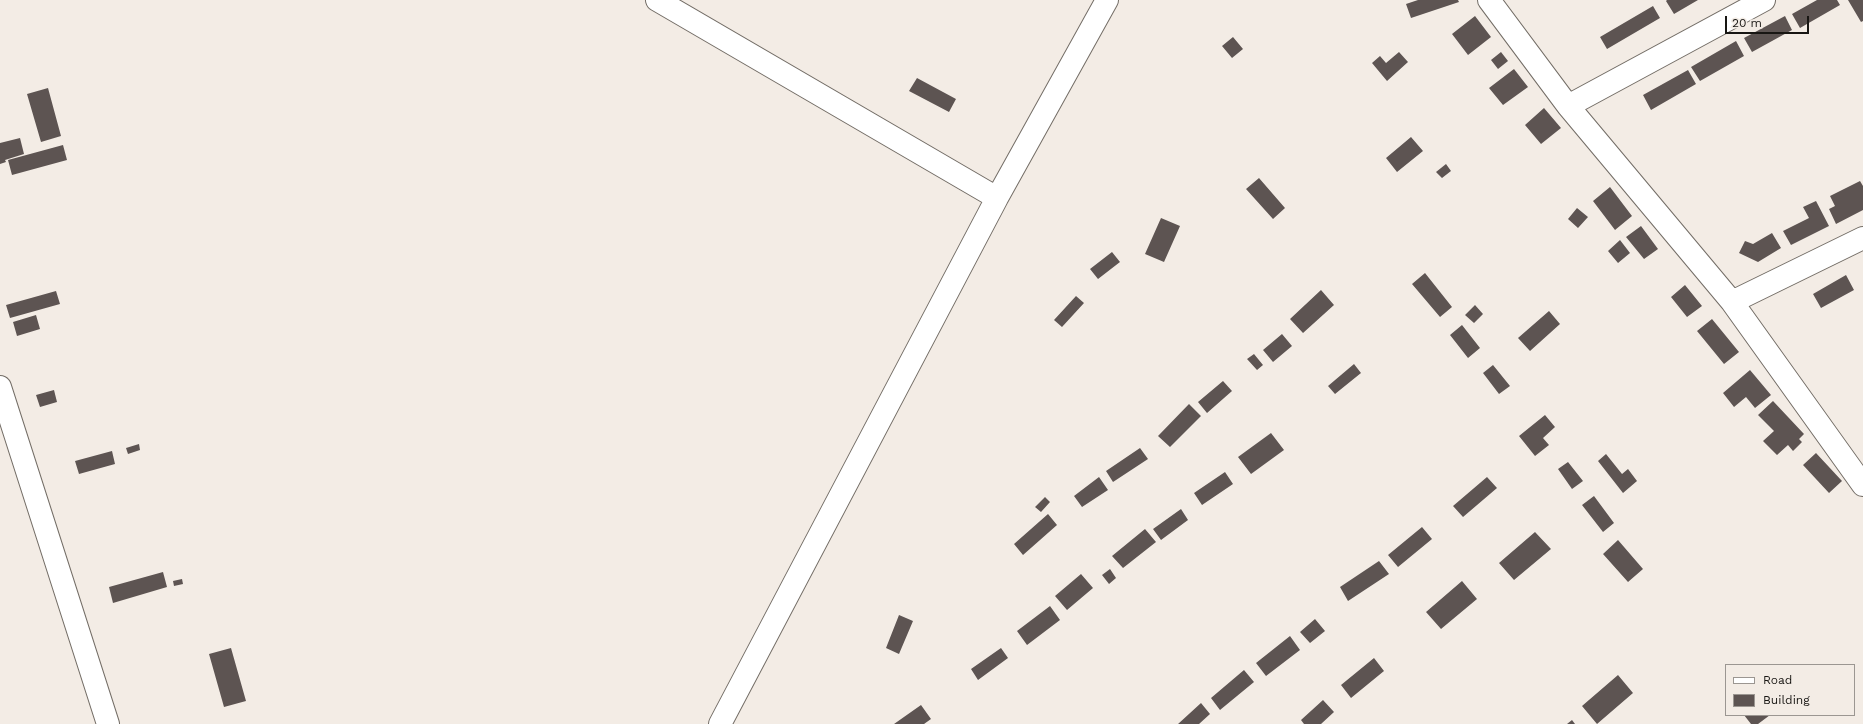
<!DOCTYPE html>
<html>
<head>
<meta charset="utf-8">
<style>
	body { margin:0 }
	#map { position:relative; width:1863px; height:724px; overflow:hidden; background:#f3ece5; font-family:"Work Sans",sans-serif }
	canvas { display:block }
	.legend { position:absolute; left:1725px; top:664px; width:130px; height:52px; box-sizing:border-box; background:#f3ece5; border:1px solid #9b9691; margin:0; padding:5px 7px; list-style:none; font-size:12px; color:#181613 }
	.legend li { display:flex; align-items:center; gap:8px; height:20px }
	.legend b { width:20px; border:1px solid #9b9691 }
	.scale { position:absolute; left:1725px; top:16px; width:84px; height:18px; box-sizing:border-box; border:2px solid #181613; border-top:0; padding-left:5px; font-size:12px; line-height:14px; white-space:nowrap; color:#181613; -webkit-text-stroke:3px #f3ece5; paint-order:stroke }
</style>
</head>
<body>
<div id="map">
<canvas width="1863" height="724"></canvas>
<ul class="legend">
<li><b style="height:5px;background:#fff"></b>Road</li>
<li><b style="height:11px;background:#5d5452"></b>Building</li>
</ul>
<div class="scale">20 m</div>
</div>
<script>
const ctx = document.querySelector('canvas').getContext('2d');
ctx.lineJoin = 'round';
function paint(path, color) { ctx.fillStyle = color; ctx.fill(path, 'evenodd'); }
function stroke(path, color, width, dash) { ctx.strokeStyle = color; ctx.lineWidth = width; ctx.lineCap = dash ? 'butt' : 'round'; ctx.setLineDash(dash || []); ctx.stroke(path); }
const building = new Path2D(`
	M1418,0H1458L1459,2L1411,18L1406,4Z
	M1667,0H1698L1674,14L1666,1Z
	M1817,0H1837L1840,5L1800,28L1792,14Z
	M1848,0H1863V21L1861,22Z
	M1653,6L1660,18L1607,49L1600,37Z
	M1475,16L1491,37L1468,55L1452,34Z
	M1785,16L1792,30L1752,52L1744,38Z
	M1233,37L1243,49L1232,58L1222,46Z
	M1736,41L1744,56L1700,81L1691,67Z
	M1399,52L1408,62L1387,81L1372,63L1380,56L1386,63Z
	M1501,52L1508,61L1498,69L1491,60Z
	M1514,69L1528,87L1503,105L1489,88Z
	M1688,70L1696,84L1651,110L1643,95Z
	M917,78L956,99L949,112L909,91Z
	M48,88L61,136L41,142L27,94Z
	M1544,108L1561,128L1541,144L1525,125Z
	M1411,137L1423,151L1397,172L1386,158Z
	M20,138L24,154L5,160L6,162L0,164V143Z
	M63,145L67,160L12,175L8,160Z
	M1446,164L1451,171L1442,178L1436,172Z
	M1259,178L1285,208L1273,219L1246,189Z
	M1860,181L1863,186V210L1836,224L1829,209L1835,206L1830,196Z
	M1610,187L1632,216L1615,230L1593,201Z
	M1816,201L1829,226L1791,245L1783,231L1809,218L1803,207Z
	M1577,208L1588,217L1578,228L1568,219Z
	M1161,218L1180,226L1164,262L1145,254Z
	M1641,226L1658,249L1644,259L1626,237Z
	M1772,233L1781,248L1758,262L1739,253L1745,241L1753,244Z
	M1620,240L1630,253L1618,263L1608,251Z
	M1112,252L1120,262L1098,279L1090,269Z
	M1425,273L1452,307L1440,317L1412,284Z
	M1846,275L1854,290L1821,308L1813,294Z
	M1685,285L1702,306L1687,317L1671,297Z
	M1321,290L1334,305L1303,333L1290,319Z
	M56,291L60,304L10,318L6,305Z
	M1076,296L1084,303L1062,327L1054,320Z
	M1475,305L1483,314L1474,323L1465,315Z
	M1549,311L1560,324L1530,351L1518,338Z
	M36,315L40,329L17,336L13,322Z
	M1712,319L1739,352L1724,364L1697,331Z
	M1462,325L1480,348L1468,358L1450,335Z
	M1282,334L1292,346L1273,362L1263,350Z
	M1254,354L1263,365L1257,370L1247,359Z
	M1354,364L1361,373L1335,394L1328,386Z
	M1493,365L1510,386L1499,394L1483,373Z
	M1750,370L1771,395L1755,408L1746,397L1734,407L1723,393Z
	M1223,381L1232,391L1207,413L1198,402Z
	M54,390L57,402L40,407L36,395Z
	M1773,401L1804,434L1799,439L1802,442L1793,451L1788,445L1777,455L1763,441L1774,431L1758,415Z
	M1189,404L1201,416L1170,447L1158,436Z
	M1545,415L1555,427L1543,438L1549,445L1535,456L1519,436Z
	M1271,433L1284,450L1251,474L1238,457Z
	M139,444L140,450L128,454L126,448Z
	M1140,448L1148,459L1113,482L1106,471Z
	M112,451L115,464L79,474L75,461Z
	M1816,453L1842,481L1829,493L1803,465Z
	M1606,454L1622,474L1628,469L1637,481L1623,493L1598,461Z
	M1568,462L1583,481L1572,489L1558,469Z
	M1225,472L1233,484L1202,505L1194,493Z
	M1099,477L1108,490L1082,507L1074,496Z
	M1487,477L1497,488L1463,517L1453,506Z
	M1594,496L1614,523L1603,532L1582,505Z
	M1045,497L1050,502L1041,512L1035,507Z
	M1181,509L1188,520L1161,540L1153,529Z
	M1048,514L1057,525L1023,555L1014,544Z
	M1422,527L1432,539L1398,567L1388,555Z
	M1145,529L1156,542L1123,568L1112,556Z
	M1535,532L1551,549L1514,580L1499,563Z
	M1618,540L1643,569L1628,582L1603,554Z
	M1379,561L1389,574L1348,601L1340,587Z
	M1110,569L1116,578L1109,584L1102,575Z
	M163,572L167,587L113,603L109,587Z
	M1081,574L1093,588L1067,610L1055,596Z
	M182,579L183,584L174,586L173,581Z
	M1462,581L1477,599L1441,629L1426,612Z
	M1050,606L1060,620L1027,645L1017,631Z
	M899,615L913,621L899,654L886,648Z
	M1315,619L1325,631L1310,643L1300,632Z
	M1290,636L1300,650L1266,676L1256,663Z
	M231,648L246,701L224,707L209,654Z
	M1001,648L1008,658L978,680L971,669Z
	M1374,658L1384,671L1351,698L1341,685Z
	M1244,670L1254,682L1220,710L1211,698Z
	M1618,675L1633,693L1597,724L1582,706Z
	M1323,700L1334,712L1321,724H1304L1301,720Z
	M1201,703L1210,714L1199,724H1178Z
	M921,705L931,719L924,724H894Z
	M1744,715H1770L1758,724H1751Z
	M1572,720L1575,724H1567Z`);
const street = new Path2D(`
	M657,0L997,198
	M1489,0L1568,106L1732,302L1863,485
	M1568,106L1764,0
	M1732,302L1863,238
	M0,387L108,724
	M720,724L997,198L1107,0`);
paint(building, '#5d5452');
stroke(street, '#736d66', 24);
stroke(street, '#fff', 22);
</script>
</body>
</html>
